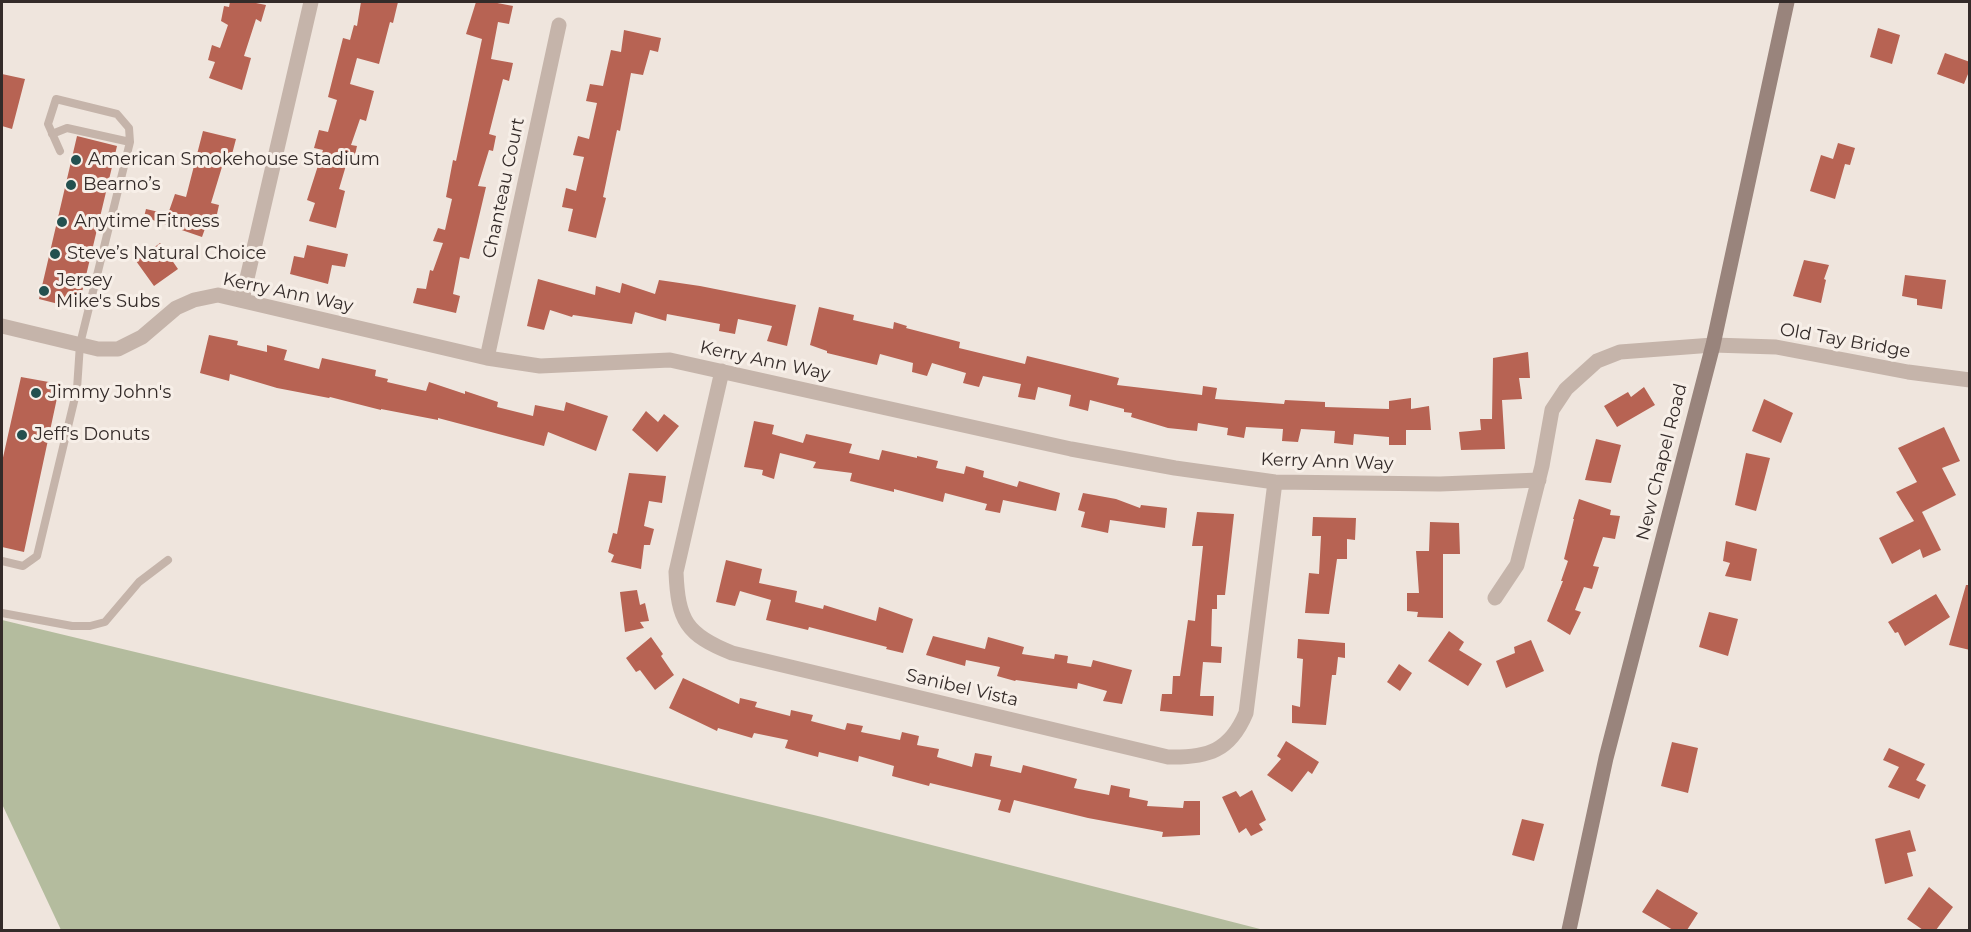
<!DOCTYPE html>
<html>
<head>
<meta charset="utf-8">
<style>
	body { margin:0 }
	#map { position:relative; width:1971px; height:932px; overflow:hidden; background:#efe5dd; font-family:Montserrat,sans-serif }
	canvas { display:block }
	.frame { position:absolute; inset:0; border:3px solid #342b29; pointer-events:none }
</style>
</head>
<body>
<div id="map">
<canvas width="1971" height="932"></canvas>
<div class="frame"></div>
</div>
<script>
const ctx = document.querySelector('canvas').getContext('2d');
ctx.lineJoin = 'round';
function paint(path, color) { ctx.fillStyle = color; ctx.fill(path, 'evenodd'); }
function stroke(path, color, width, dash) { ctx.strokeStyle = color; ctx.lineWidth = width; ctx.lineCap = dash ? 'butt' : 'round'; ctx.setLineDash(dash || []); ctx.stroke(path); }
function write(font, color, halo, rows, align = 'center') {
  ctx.font = font + ' Montserrat,sans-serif'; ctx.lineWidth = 6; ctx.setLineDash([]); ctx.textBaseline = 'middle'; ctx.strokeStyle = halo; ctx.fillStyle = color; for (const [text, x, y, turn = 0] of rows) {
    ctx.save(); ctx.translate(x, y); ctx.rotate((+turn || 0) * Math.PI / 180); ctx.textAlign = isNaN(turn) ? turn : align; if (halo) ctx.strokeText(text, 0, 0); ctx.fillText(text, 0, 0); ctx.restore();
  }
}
const green = new Path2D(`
	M2,620L822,817L1264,930H61L2,804Z`);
const building = new Path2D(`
	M230,2H251L266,5L261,22L256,19L244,56L251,58L242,90L209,78L215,62L208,60L212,45L220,48L228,25L221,21L224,6L229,7Z
	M361,2H398L393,23L390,22L379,64L357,58L350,84L374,91L366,121L360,119L351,145L357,146L353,164L347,162L339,189L345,191L336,228L309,221L315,203L307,200L323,150L314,148L319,130L328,132L337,100L328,97L343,38L350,40L354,25L357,26Z
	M476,2H492L513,6L509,24L498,22L491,59L513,63L509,81L503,79L489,134L496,136L493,151L489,150L478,186L486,187L469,259L460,257L453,294L460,296L456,313L413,303L417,288L426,289L430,270L433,271L443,243L433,241L438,228L445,230L452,199L446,197L453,160L456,161L482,39L466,34Z
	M1878,28L1900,35L1892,64L1870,57Z
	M624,30L661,38L658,52L650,50L643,75L631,73L620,131L617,130L603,197L606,198L596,238L568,231L573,209L562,207L566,188L576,191L584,157L573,155L578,136L589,139L597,103L586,101L590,84L603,86L611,50L621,52Z
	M1945,53L1970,62V69L1964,84L1937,74Z
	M2,74L25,79L12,129L2,126Z
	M203,131L236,139L231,158L225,157L211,203L219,205L215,223H207L202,237L144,217L146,209L168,214L175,194L186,197Z
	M77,136L117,146L78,309L39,299Z
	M1838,143L1855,148L1850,165L1845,164L1835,199L1810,191L1821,155L1833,159Z
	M160,243L178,269L154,286L136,261Z
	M307,245L348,254L345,267L332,265L328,284L290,274L294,256L304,258Z
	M1804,260L1829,265L1824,279L1826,280L1821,303L1793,296Z
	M1905,275L1946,280L1942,309L1917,305V299L1902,296Z
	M538,279L595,295L596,286L620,293L622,283L655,294L659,280L700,286L796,305L787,346L767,341L772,326L738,319L735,334L719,331L720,324L667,314L666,321L635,312L632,324L573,315L572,317L550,310L544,330L527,326Z
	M819,307L854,315L853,320L893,329L894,322L907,326L906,328L960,342L959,348L1025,364L1027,356L1119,378L1117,385L1202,395L1203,386L1217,388L1215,399L1284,404L1285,400L1325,402V407L1389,409V401L1411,398V409L1429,406L1431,430H1406V445H1389V437L1354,434L1353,445L1334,443L1335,431L1301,429L1298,442L1282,441L1283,429L1246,427L1244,438L1227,435L1228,428L1198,423L1197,431L1168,428L1131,417L1132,413L1124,412V409L1090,400L1088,411L1069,406L1071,395L1038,387L1035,400L1018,397L1021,384L983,376L979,387L963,383L966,373L932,363L927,376L912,372L913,363L880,354L877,365L827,353V351L810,345Z
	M209,335L238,341L237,345L267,352V345L287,350L284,360L319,369L322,358L376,370L375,376L388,379L387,382L426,391L429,382L465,394V391L498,402L497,407L533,416L535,405L564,411L566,402L608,416L596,451L548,432L544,446L438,418V420L381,409V410L330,397L329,398L277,388L230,374L229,381L200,373Z
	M1528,352L1530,378H1519L1522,399L1502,400L1505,449L1461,450L1459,432L1481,430L1480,419H1492L1493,358Z
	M21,377L60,384L24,552L2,547V462Z
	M1644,387L1655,405L1617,427L1604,406L1628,392L1631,397Z
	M1764,399L1793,413L1781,443L1752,431Z
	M646,411L658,422L664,414L679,426L657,452L632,430Z
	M754,421L774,425L772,434L803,443L806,434L852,444L849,453L879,460L882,450L917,458V456L938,461L936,468L964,474L966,466L984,471L983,477L1017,487L1019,481L1060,493L1056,511L1003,500L1000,513L985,510L987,504L945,493L943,502L894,489V492L850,481L852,473L813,468L816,462L780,453L774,479L762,475L763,470L744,467Z
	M1944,427L1960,461L1942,468L1956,495L1922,512L1941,550L1923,558L1920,549L1892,564L1879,538L1914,521L1896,492L1917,482L1898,448Z
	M1596,439L1621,445L1611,483L1585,480Z
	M1746,453L1770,458L1756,511L1735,505Z
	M629,473L666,476L662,503L649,501L644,526L654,529L650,545H644L641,569L611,562L614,555L608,552L613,533L617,534Z
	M1083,493L1116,499L1140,508L1141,505L1167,508L1165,528L1110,520L1108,533L1081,527L1085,512L1078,510Z
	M1579,499L1611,510L1610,515L1620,516L1615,539L1603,537L1593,566L1599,567L1592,589L1584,587L1575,610L1581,612L1570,635L1547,621L1563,581H1561L1568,561L1564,559L1574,519H1573Z
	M1197,512L1234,514L1225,595H1217V609H1212L1211,646L1222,647L1221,663L1203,662L1200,696H1214L1213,716L1160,711L1162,694H1172L1173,676H1180L1188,620L1195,621L1203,546H1192Z
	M1313,517L1356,518L1355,540L1347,539V559H1337L1329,614L1305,613L1309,573L1319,574L1321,536H1312Z
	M1430,522L1459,523L1460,554H1443V618L1417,617L1418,612L1407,611V593H1419L1416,551H1429Z
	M1726,541L1757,549L1751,581L1725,576L1730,563L1723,561Z
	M726,560L762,569L759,583L797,591L795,602L823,609L824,605L876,621L879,607L913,619L903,653L886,649L887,647L809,627L808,630L766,620L771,600L740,591L735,606L716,602Z
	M1966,585H1970V650L1949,645Z
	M637,590L640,605L645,603L649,621L640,622L644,628L625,632L620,592Z
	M1936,594L1950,617L1905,646L1898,632L1895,633L1888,622Z
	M1709,612L1738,619L1728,656L1699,647Z
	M1449,631L1464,642L1459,650L1482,664L1468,686L1428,661Z
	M933,636L985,649L988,637L1024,647L1022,654L1054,659L1055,654L1068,656L1067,663L1091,667L1093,660L1132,670L1122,704L1103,701L1107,691L1078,683L1077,689L1016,680L1015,681L997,676L1000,667L966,660L965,666L926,655Z
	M651,637L663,654L661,656L674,675L655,690L640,670L636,672L626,658Z
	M1298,639L1345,643V658L1338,657L1336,675H1332L1326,725L1292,723V705L1300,707L1303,659L1297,658Z
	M1531,640L1544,671L1506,688L1496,661L1515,653L1514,647Z
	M1399,664L1412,673L1400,691L1387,682Z
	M683,678L739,704L740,698L757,702L755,707L790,716L791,710L813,715L811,721L845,730L847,723L863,726L861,732L900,740L902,732L919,736L917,745L939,749L937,757L972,767L975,753L992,756L990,766L1021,773L1023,765L1077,779L1074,788L1109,795L1111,785L1130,789L1129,797L1148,801L1147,806L1183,808L1184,801H1200V835L1162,837L1163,832L1088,818L1014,800L1010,813L998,810L1001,800L930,783L929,786L892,776L894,766L859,756L858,762L819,752L818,757L785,748L788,740L754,733L752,738L718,728L717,731L669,708Z
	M1286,741L1319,762L1312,774L1308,771L1292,792L1267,775L1281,759L1277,756Z
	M1672,742L1698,748L1688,793L1661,786Z
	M1889,748L1925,764L1916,780L1926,785L1919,799L1888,787L1899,767L1883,760Z
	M1252,790L1266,820L1259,824L1263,830L1251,836L1246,828L1239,833L1222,797L1236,791L1240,797Z
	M1522,819L1544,824L1534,861L1512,855Z
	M1910,830L1916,851L1907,853L1913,876L1885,884L1875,839Z
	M1929,887L1953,907L1936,930H1923L1907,919Z
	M1657,889L1698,913L1687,930H1673L1642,912Z`);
const lane = new Path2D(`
	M52,134L67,128L130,142
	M2,561L23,566L37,556L77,389L80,344L130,142L129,128L117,114L56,99L48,124L60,151
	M2,613L72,626H90L105,622L139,582L168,560`);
const street = new Path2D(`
	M242,300L311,2
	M2,326L98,349H118L142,337L176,308L194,300L218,295L487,358L540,366L670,360L1071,449L1175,468L1275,482L1440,484L1539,480
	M487,358L559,25
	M722,371L676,572C678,620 686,635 732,653L1168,757C1208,758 1230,751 1246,713L1275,482
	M1495,598L1517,565L1542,466L1552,410L1566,389L1597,361L1620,352L1713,345L1776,347L1908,372L1970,380`);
const secondary = new Path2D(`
	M1569,930L1606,758L1713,345L1787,2`);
const markers = [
	[76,160,6,"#23504f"],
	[71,185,6,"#23504f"],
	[62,222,6,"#23504f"],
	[55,254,6,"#23504f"],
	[44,291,6,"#23504f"],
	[36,393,6,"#23504f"],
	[22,435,6,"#23504f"]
];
const poiNames = [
	["American Smokehouse Stadium",88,160],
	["Bearno’s",83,185],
	["Anytime Fitness",74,222],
	["Steve’s Natural Choice",67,254],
	["Jersey",56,281],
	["Mike's Subs",56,302],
	["Jimmy John's",48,393],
	["Jeff's Donuts",34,435]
];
const streetNames = [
	["Chanteau Court",504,188,-78],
	["Kerry Ann Way",288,293,12],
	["Old Tay Bridge",1845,341,10],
	["Kerry Ann Way",765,361,12],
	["Kerry Ann Way",1327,462,2],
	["New Chapel Road",1662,462,-76],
	["Sanibel Vista",962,688,13]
];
paint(green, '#b4bc9e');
paint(building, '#b76353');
stroke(lane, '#c5b4aa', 8);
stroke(street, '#c5b4aa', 15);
stroke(secondary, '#99847c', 15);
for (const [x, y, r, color] of markers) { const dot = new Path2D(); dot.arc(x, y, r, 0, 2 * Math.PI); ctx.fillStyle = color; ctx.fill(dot); stroke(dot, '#f7efe8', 2); }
write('18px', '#342b29', '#f7efe8', poiNames, 'left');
write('18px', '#342b29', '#f7efe8', streetNames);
</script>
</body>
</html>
